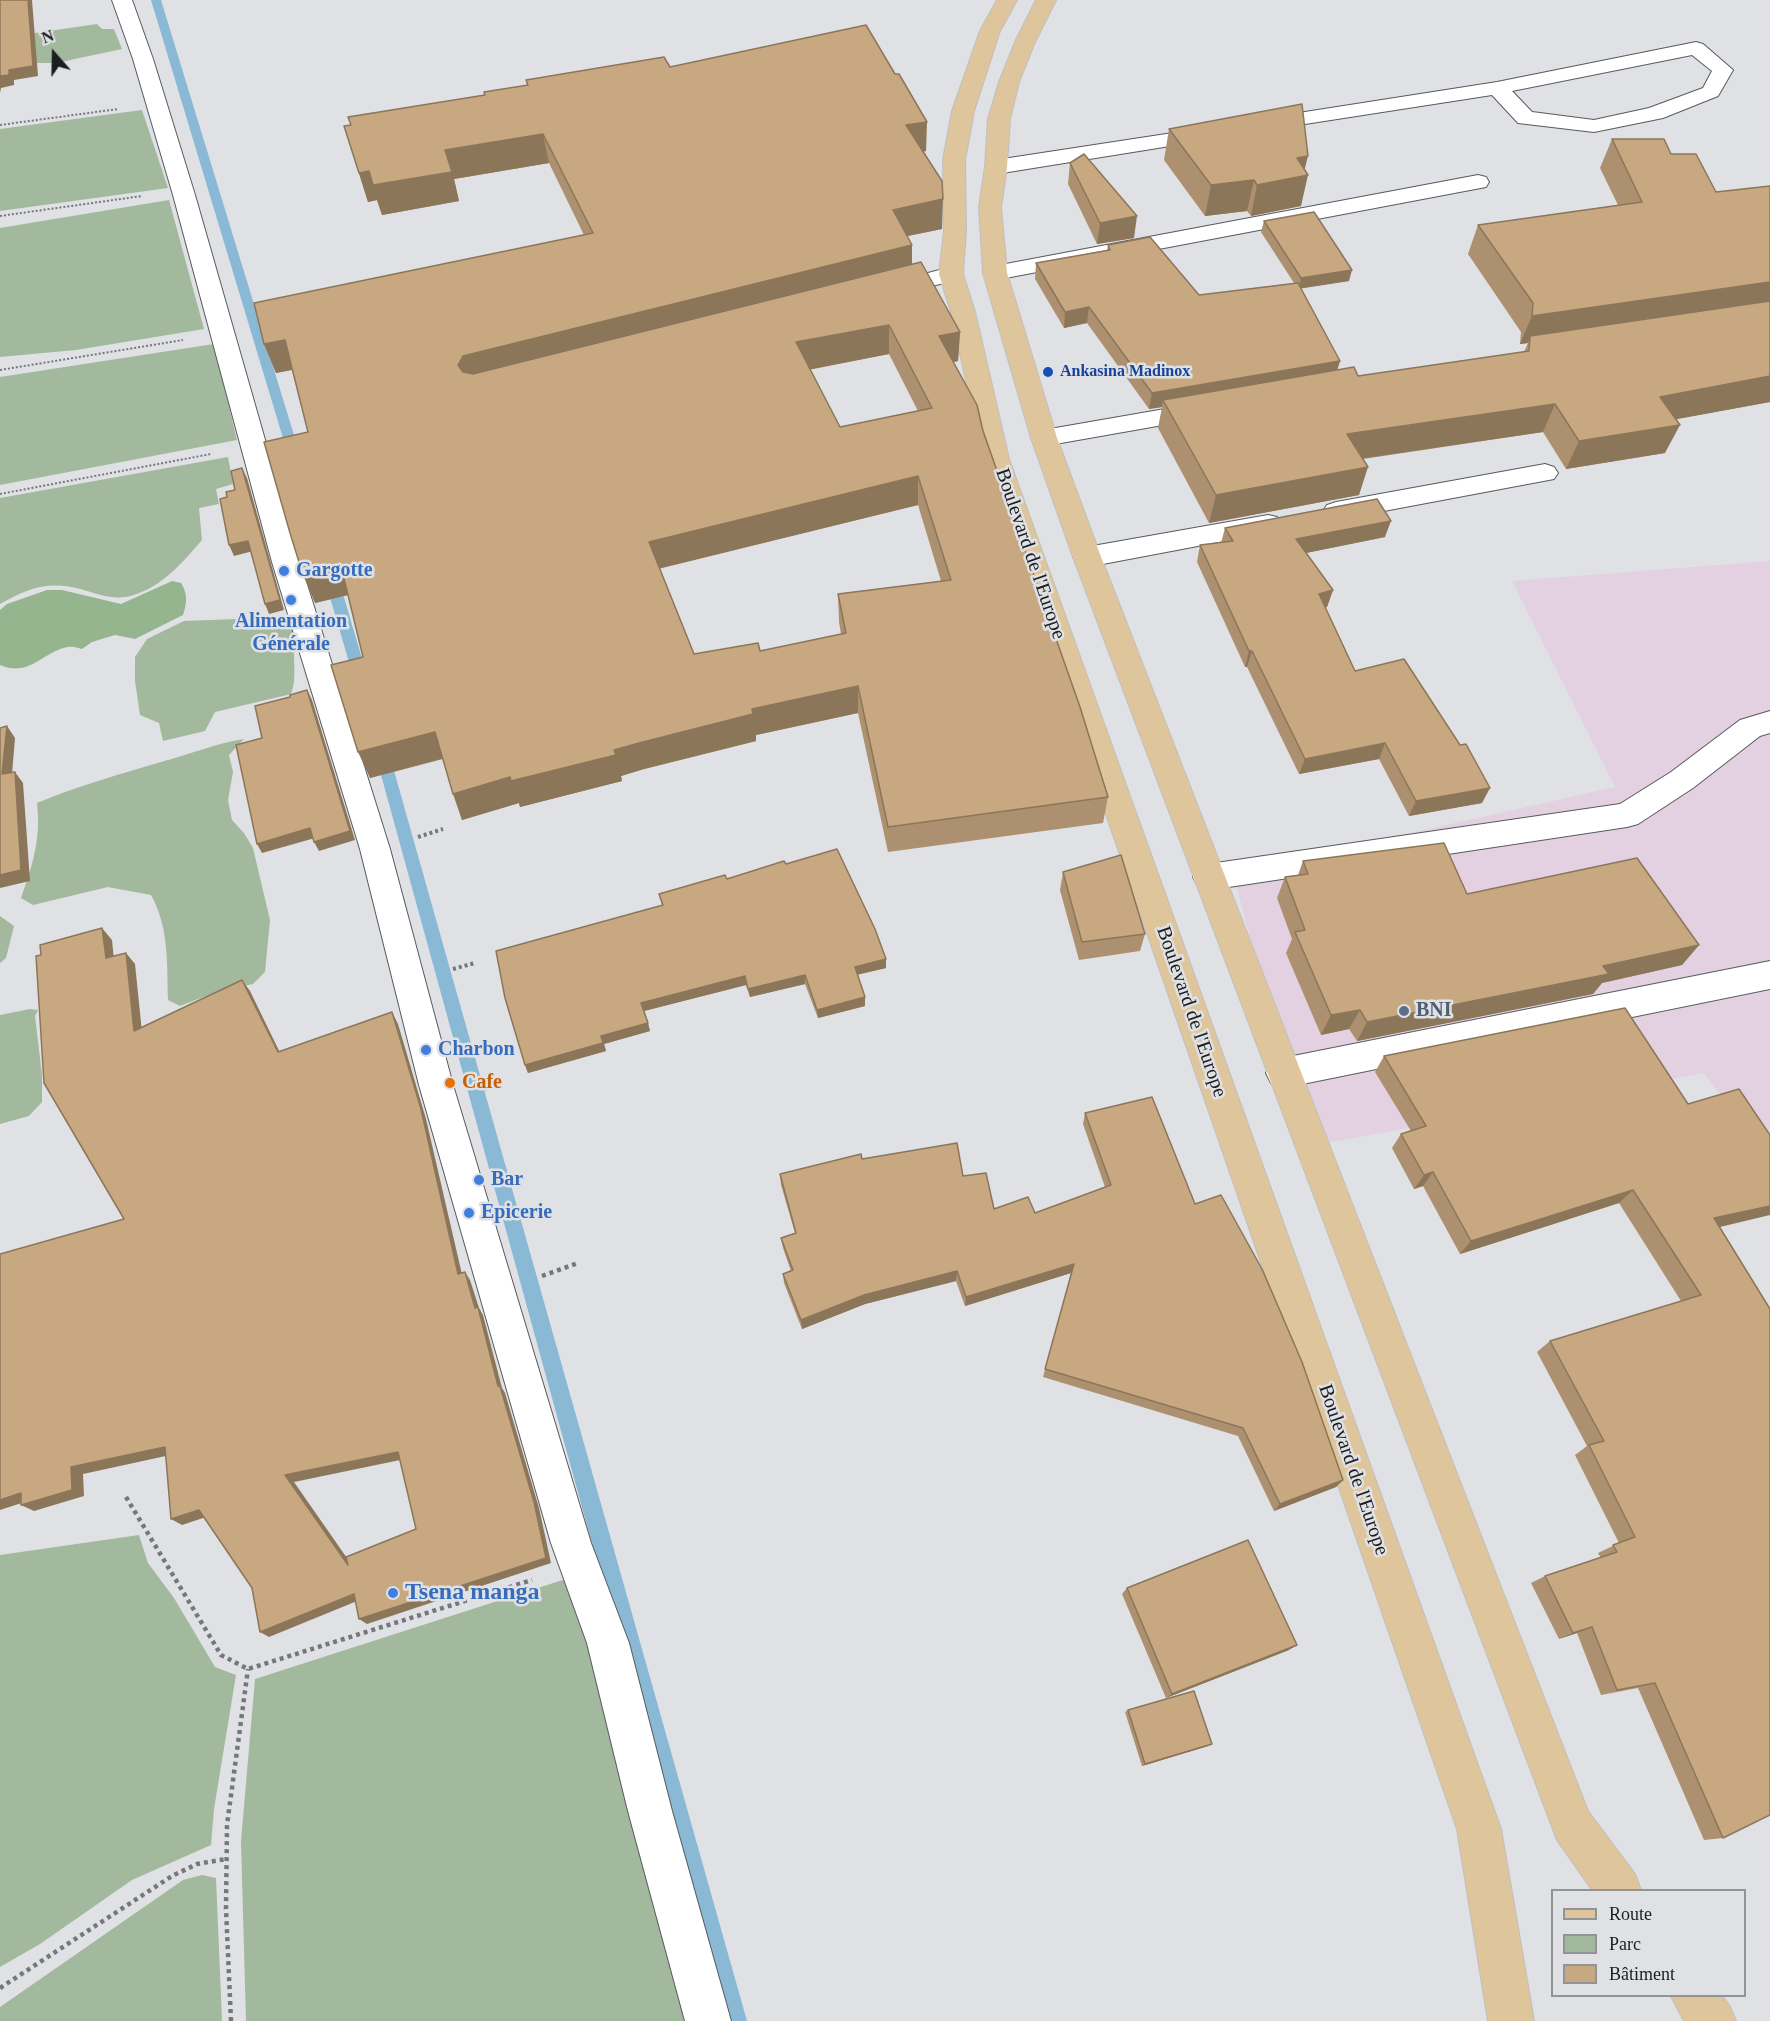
<!DOCTYPE html>
<html>
<head>
<meta charset="utf-8">
<style>
	body { margin:0 }
	#map { position:relative; width:1770px; height:2021px; overflow:hidden; background:#dfe1e5; font-family:"Times New Roman",serif }
	canvas { display:block }
	.legend { position:absolute; left:1551px; top:1889px; width:195px; height:108px; box-sizing:border-box; background:#dfe1e5; border:2px solid #919396; margin:0; padding:8px 10px; list-style:none; font-size:18px; color:#1c1d1f }
	.legend li { display:flex; align-items:center; gap:12px; height:30px }
	.legend b { width:30px; border:2px solid #919396 }
	.north { position:absolute; left:24px; top:24px; width:60px; height:60px; -webkit-text-stroke:4px #dfe1e5; paint-order:stroke; rotate:340deg; font-size:16px; font-weight:700; line-height:24px; text-align:center; color:#1c1d1f }
	.north::after { content:''; display:block; margin:auto; width:21px; height:27px; background:#1c1d1f; clip-path:polygon(50% 0,100% 100%,50% 72%,0 100%) }
</style>
</head>
<body>
<div id="map">
<canvas width="1770" height="2021"></canvas>
<ul class="legend">
<li><b style="height:8px;background:#dfc59b"></b>Route</li>
<li><b style="height:16px;background:#a2b99e"></b>Parc</li>
<li><b style="height:16px;background:#c8a881"></b>Bâtiment</li>
</ul>
<div class="north">N</div>
</div>
<script>
const ctx = document.querySelector('canvas').getContext('2d');
ctx.lineJoin = 'round';
function paint(path, color) { ctx.fillStyle = color; ctx.fill(path, 'evenodd'); }
function stroke(path, color, width, dash) { ctx.strokeStyle = color; ctx.lineWidth = width; ctx.lineCap = dash ? 'butt' : 'round'; ctx.setLineDash(dash || []); ctx.stroke(path); }
function write(font, color, halo, rows, align = 'center') {
  ctx.font = font + ' "Times New Roman",serif'; ctx.lineWidth = 5; ctx.setLineDash([]); ctx.textBaseline = 'middle'; ctx.strokeStyle = halo; ctx.fillStyle = color; for (const [text, x, y, turn = 0] of rows) {
    ctx.save(); ctx.translate(x, y); ctx.rotate((+turn || 0) * Math.PI / 180); ctx.textAlign = isNaN(turn) ? turn : align; if (halo) ctx.strokeText(text, 0, 0); ctx.fillText(text, 0, 0); ctx.restore();
  }
}
const industrial = new Path2D(`
	M1770,561V1158L1704,1073L1305,1147L1233,873L1615,787L1512,581Z`);
const green = new Path2D(`
	M97,24L102,29H114L122,49L56,63H27L0,38Z
	M142,110L168,188L0,211V129Z
	M169,200L204,329L76,350L0,357V228Z
	M214,344L237,440L0,485V377Z
	M228,457L233,484L216,489L219,504L199,508L202,540C181,564 159,591 125,597C112,599 96,594 84,590C50,580 30,587 0,604V498Z
	M263,618L294,624C299,637 294,643 294,656C294,670 296,680 291,694L215,712L205,731L163,741L159,723L140,715L135,681V657L147,639L184,621Z
	M244,739L229,755L233,772L228,800L232,820L244,833L253,848L270,920L265,972L253,984L219,991L180,1006L168,1000C167,963 169,927 151,895L108,887L33,905L21,898C33,864 41,839 37,803C80,785 124,773 168,760C194,753 217,743 244,739Z
	M0,916L14,926L6,958L0,963Z
	M30,1009L38,1010L35,1016L42,1075V1102L29,1116L0,1124V1015Z
	M139,1535L148,1563L174,1598L215,1667L236,1675L214,1809L211,1845L132,1880L40,1944L0,1967V1555Z
	M572,1577L690,2021H246L241,1841L255,1679Z
	M202,1875L216,1878L222,2021H0V2007L183,1880Z`);
const forest = new Path2D(`
	M172,581L181,583C188,594 187,603 183,615L135,639L115,635L92,642L82,649C78,648 72,646 68,647C43,651 30,678 0,665V610L7,604L47,590H62L121,604Z`);
const stream = new Path2D(`
	M151,0H161L301,458L300,461L295,462L289,458Z
	M331,572L338,577L368,679L361,684L354,679L324,577Z
	M382,747L387,749L389,753L747,2021H723L375,753L377,749Z`);
const pathFar2 = new Path2D(`
	M0,125L118,109
	M0,216L142,196
	M0,370L183,340
	M0,494L211,454`);
const pathFar1 = new Path2D(`
	M418,837L443,829
	M453,969L475,963
	M484,1089L499,1084`);
const path = new Path2D(`
	M542,1276L578,1263
	M126,1497L221,1655L248,1669L532,1580
	M0,1988L172,1876L197,1864L226,1859
	M231,2021L226,1909L227,1825L248,1669`);
const minor = new Path2D(`
	M112,0H132L153,59L195,195L300,562L390,849L453,1085L591,1543L629,1643L672,1811L731,2021H685L628,1811L587,1643L551,1543L419,1085L360,849L272,562L173,195L133,59Z
	M1696,42L1703,44L1733,70L1718,96L1663,118L1594,132L1518,123L1492,95L1260,131L1252,130L1249,125L1252,120L1260,119L1497,82ZM1692,55L1712,71L1703,88L1649,108L1594,120L1532,112L1512,91Z
	M1212,127L1220,128L1223,133L1220,138L996,174L988,172L985,167L988,162L996,160Z
	M1478,175L1486,177L1489,182L1486,187L995,280L987,278L983,273L987,268L995,266Z
	M951,267L959,269L963,274L959,279L886,298L878,296L874,291L878,286Z
	M1205,402L1214,404L1218,410L1214,416L1044,446L1035,444L1031,438L1035,432L1044,430Z
	M1545,464L1554,467L1558,473L1554,479L1336,520L1327,517L1323,511L1327,505L1336,502Z
	M1268,515L1277,517L1281,524L1277,531L1087,567L1077,564L1073,557L1077,550L1087,547Z
	M1770,711V733L1760,736L1693,788L1638,824L1627,827L1209,890L1198,886L1193,877L1198,868L1209,864L1620,804L1671,772L1740,720Z
	M1770,961V989L1283,1088L1271,1083L1266,1073L1271,1063L1283,1058Z`);
const major = new Path2D(`
	M997,0H1017L1000,31L974,111L965,160L966,231L963,274L975,312L1009,459L1501,1829L1534,2021H1488L1457,1829L983,459L951,312L939,274L944,231L943,160L952,111L980,31Z
	M1036,0H1056L1035,42L1019,82L1010,119L1007,167L1001,207L1007,273L1057,438L1101,557L1588,1811L1635,1874L1641,1890H1592L1557,1840L1073,557L1031,438L983,273L979,207L985,167L988,119L999,82L1015,42Z
	M1671,1996H1722L1729,2005L1736,2021H1684Z`);
const wall = new Path2D(`
	M670,67L926,151L923,152L942,229L907,236L912,264L960,332L958,361L953,362L983,431L1108,797L1103,823L888,852L858,713L756,735V741L644,769L621,776L622,781L520,807L519,803L462,820L443,759L370,778L363,657L348,595L315,603L308,432L292,370L276,373L264,344L584,235L549,163L454,179L459,201L382,215L377,200L368,202L344,126L527,85L526,80ZM889,354L918,411L840,427L810,369ZM918,505L941,581L838,594L839,622L841,634L760,651L694,654L659,568Z
	M1169,129L1304,169L1301,206L1251,216L1247,211L1205,216L1164,160Z
	M1612,139L1671,154L1716,192L1770,186V402L1676,419L1665,453L1566,469L1543,432L1363,459L1359,495L1209,523L1158,428L1162,407L1149,409L1087,323L1064,328L1035,279L1036,263L1107,250L1108,245L1199,295L1294,283L1261,232L1264,221L1349,281L1301,288L1340,361L1337,370L1358,376L1524,352L1528,343L1520,344L1521,332L1468,254L1478,225L1618,205L1600,168Z
	M1070,163L1134,238L1097,244L1068,184Z
	M1225,528L1385,537L1306,553L1333,590L1327,607H1325L1355,671L1482,803L1409,816L1379,759L1299,774L1247,667H1245L1197,562L1200,545L1221,543Z
	M1303,861L1467,894L1699,945L1682,965L1602,983L1593,994L1357,1041L1349,1029L1321,1035L1286,953L1292,939L1277,898L1285,877L1298,875Z
	M786,864L886,968L857,975L865,1006L818,1018L805,984L750,997L746,985L644,1011L650,1031L604,1044L606,1051L528,1073L525,1065L662,906L659,894L727,879Z
	M1063,872L1145,934L1140,951L1079,960L1060,890Z
	M1384,1056L1719,1227L1723,1838L1704,1840L1638,1688L1601,1695L1577,1633L1559,1639L1531,1583L1545,1576L1601,1558L1598,1553L1619,1543L1575,1455L1587,1446L1537,1352L1550,1341L1681,1301L1619,1203L1460,1254L1423,1186L1414,1189L1392,1148L1401,1134L1411,1131L1375,1072Z
	M1085,1113L1195,1204L1343,1480L1336,1487L1274,1511L1238,1436L1043,1377L1071,1273L965,1306L956,1281L865,1304L802,1329L784,1283L783,1274L791,1271L783,1248L781,1238L795,1233L781,1185L780,1174L862,1159L963,1176L994,1209L1035,1213L1105,1187L1083,1124Z
	M1127,1588L1289,1650L1166,1698L1122,1594Z
	M1128,1710L1208,1746L1142,1766L1125,1712Z`);
const shadedWall = new Path2D(`
	M28,0H32L38,76L14,80V85L1,88L0,93V76L9,70Z
	M927,122L926,151L905,155L906,125Z
	M543,134L549,163L454,179L459,201L382,215L377,200L368,202L359,173L445,150Z
	M1308,156L1303,176L1308,175L1301,206L1251,216L1257,185L1297,158Z
	M1254,180L1247,211L1205,216L1211,185Z
	M943,199L942,229L893,239V210Z
	M1137,216L1134,238L1097,244L1100,223Z
	M912,245V274L466,394L458,365L463,356Z
	M1352,270L1349,281L1298,289L1301,278Z
	M1770,282V309L1530,336L1528,343L1520,344L1532,316Z
	M1089,307L1087,323L1064,328L1065,312Z
	M889,325V354L798,372L796,342Z
	M960,332L958,361L938,365L939,336Z
	M285,340L296,369L276,373L264,344Z
	M1340,361L1335,377L1163,400L1162,407L1149,409L1152,393Z
	M1770,376V402L1645,425L1660,397Z
	M1555,404L1543,432L1338,462L1347,434Z
	M1680,425L1665,453L1566,469L1579,441Z
	M1368,467L1359,495L1209,523L1216,495Z
	M242,468L247,478L284,610L269,614L265,604Z
	M918,476V505L654,570L649,542Z
	M1391,521L1385,537L1291,556L1296,539Z
	M248,541L253,551L234,556L229,545Z
	M341,566L352,594L315,603L303,575Z
	M1333,590L1327,607L1314,610L1319,594Z
	M1249,651H1252L1247,667H1245Z
	M858,686V713L756,735V741L644,769L621,776L622,781L520,807L519,803L462,820L453,794L510,777L614,750L752,709Z
	M307,690L312,700L355,840L319,851L314,842Z
	M7,726L15,738L11,786L2,774Z
	M435,732L445,758L370,778L358,752Z
	M1385,743L1379,759L1299,774L1305,759Z
	M15,772L23,783L30,881L0,888V875Z
	M1490,788L1482,803L1409,816L1416,801Z
	M310,828L315,838L262,853L257,844Z
	M102,928L112,940L115,970L106,958Z
	M1699,945L1682,965L1602,983L1593,994L1357,1041L1367,1022L1603,966Z
	M126,953L135,964L143,1042L134,1031Z
	M886,959V968L855,975V967Z
	M805,975V984L750,997L748,989Z
	M745,976L746,985L644,1011L641,1003Z
	M242,980L250,991L285,1063L278,1052Z
	M865,997V1006L818,1018L817,1010Z
	M1360,1010L1349,1029L1321,1035L1331,1015Z
	M392,1012L398,1024L426,1119L464,1283L458,1274Z
	M648,1023L650,1031L604,1044L606,1051L528,1073L525,1065L601,1036Z
	M1433,1172L1423,1186L1414,1189L1424,1175Z
	M1633,1190L1619,1203L1460,1254L1471,1241Z
	M1770,1206V1215L1699,1232L1714,1218Z
	M1074,1264L1071,1273L965,1306L966,1297Z
	M957,1271L956,1281L865,1304L802,1329L801,1320L864,1295Z
	M465,1272L470,1280L479,1308L483,1315L502,1388L505,1393L539,1508L551,1563L367,1624L359,1619L546,1558L498,1386Z
	M165,1447L175,1454L83,1474L84,1496L34,1511L21,1505L71,1467Z
	M398,1452L405,1459L294,1482L356,1571L348,1565L285,1475Z
	M1343,1480L1336,1487L1274,1511L1280,1504Z
	M21,1493L34,1499L0,1510V1500Z
	M199,1510L209,1516L182,1525L171,1519Z
	M354,1594L362,1599L269,1637L260,1632Z
	M1592,1627L1577,1633L1559,1639L1573,1633Z
	M1297,1645L1289,1650L1166,1698L1172,1694Z
	M1212,1744L1208,1746L1142,1766L1145,1764Z`);
const building = new Path2D(`
	M0,0H28L33,66L9,70V75L0,76Z
	M866,25L895,74H899L927,122L906,125L942,181L943,199L893,210L912,245L463,356L458,365L463,372L473,374L921,262L960,332L939,336L977,405L983,431L1080,707L1108,797L888,827L858,686L752,709L753,714L639,743L614,750L616,755L511,781L510,777L453,794L435,732L358,752L331,665L363,657L341,566L303,575L290,533L264,442L308,432L285,340L264,344L254,303L593,233L543,134L445,150L452,172L373,185L369,171L359,173L344,126L351,125L348,117L485,95L484,92L528,85L526,80L664,57L670,67ZM889,325L932,408L840,427L796,342ZM918,476L951,580L838,594L846,633L760,651L758,643L694,654L649,542Z
	M1302,104L1308,156L1297,158L1308,175L1257,185L1254,180L1211,185L1169,129Z
	M1612,139H1664L1671,154H1696L1716,192L1770,186V282L1532,316L1533,303L1478,225L1642,202Z
	M1084,154L1137,216L1100,223L1070,163Z
	M1314,212L1352,270L1301,278L1264,221Z
	M1150,237L1199,295L1298,283L1340,361L1152,393L1089,307L1065,312L1036,263L1110,250L1108,245Z
	M1770,301V376L1660,397L1680,425L1579,441L1555,404L1347,434L1368,467L1216,495L1163,400L1354,367L1358,376L1529,351L1530,336Z
	M242,468L280,600L265,604L248,541L229,545L220,499L227,497L226,492L235,490L231,471Z
	M1377,499L1391,521L1296,539L1333,590L1319,594L1355,671L1404,659L1460,745L1466,744L1490,788L1416,801L1385,743L1305,759L1252,651H1249L1200,545L1233,541L1225,528Z
	M307,690L350,831L314,842L310,828L257,844L236,745L262,738L255,706L290,697V695Z
	M7,726L2,774L15,772L21,870L0,875V728Z
	M1444,843L1467,894L1637,858L1699,945L1603,966L1609,974L1367,1022L1360,1010L1331,1015L1295,932L1305,930L1285,877L1308,874L1303,861Z
	M837,849L875,929L886,959L855,967L865,997L817,1010L805,975L748,989L745,976L641,1003L648,1023L601,1036L603,1043L525,1065L505,998L496,951L663,905L659,894L725,875L727,879L784,861L786,864Z
	M1121,855L1145,934L1082,942L1063,872Z
	M102,928L106,958L126,953L134,1031L242,980L278,1052L392,1012L421,1109L458,1274L465,1272L475,1308L478,1307L498,1386H500L534,1502L546,1558L359,1619L354,1594L260,1632L252,1588L199,1510L171,1519L165,1447L71,1467L72,1490L21,1505V1493L0,1500V1254L124,1219L44,1083L36,956L41,955L40,945ZM398,1452L416,1529L346,1557L348,1565L285,1475Z
	M1625,1008L1688,1104L1739,1089L1770,1135V1206L1714,1218L1770,1309V1815L1723,1838L1655,1683L1617,1690L1592,1627L1573,1633L1545,1576L1617,1552L1613,1545L1635,1537L1589,1445L1604,1441L1550,1341L1701,1295L1633,1190L1471,1241L1433,1172L1424,1175L1401,1134L1426,1126L1384,1056Z
	M1152,1097L1195,1204L1221,1195L1262,1269L1302,1362L1343,1480L1280,1504L1243,1428L1045,1369L1074,1264L966,1297L957,1271L864,1295L801,1320L783,1274L793,1270L781,1238L796,1233L780,1174L861,1154L862,1159L957,1143L963,1176L986,1173L994,1209L1028,1197L1035,1213L1111,1185L1085,1113Z
	M1248,1540L1297,1645L1172,1694L1127,1588Z
	M1194,1691L1212,1744L1145,1764L1128,1710Z`);
const markers = [
	[1048,372,6,"#1a4fb4"],
	[284,571,6,"#3f7fe0"],
	[291,600,6,"#3f7fe0"],
	[1404,1011,6,"#5c6f8a"],
	[426,1050,6,"#3f7fe0"],
	[450,1083,6,"#e8710a"],
	[479,1180,6,"#3f7fe0"],
	[469,1213,6,"#3f7fe0"],
	[393,1593,6,"#3f7fe0"]
];
const farTransitnames = [
	["Ankasina Madinox",1060,372]
];
const streetNames = [
	["Boulevard de l'Europe",1030,554,71],
	["Boulevard de l'Europe",1191,1012,71],
	["Boulevard de l'Europe",1353,1470,71]
];
const shopNames = [
	["Gargotte",296,571],
	["Alimentation",291,622,"center"],
	["Générale",291,645,"center"],
	["Charbon",438,1050],
	["Bar",491,1180],
	["Epicerie",481,1213]
];
const serviceNames = [
	["BNI",1416,1011]
];
const foodNames = [
	["Cafe",462,1083]
];
const nearShopnames = [
	["Tsena manga",405,1593]
];
paint(industrial, '#e3d1e2');
paint(green, '#a2b99e');
paint(forest, '#95b58f');
paint(stream, '#8ab9d6');
stroke(minor, '#585a5d', 2);
stroke(major, '#bfc0c0', 2);
stroke(pathFar2, '#76777a', 2, [2, 2]);
stroke(pathFar1, '#76777a', 4, [3, 3]);
stroke(path, '#76777a', 4.5, [4, 4]);
paint(minor, '#fff');
paint(major, '#dfc59b');
paint(wall, '#ac906f');
paint(shadedWall, '#8c765a');
paint(building, '#c8a881');
stroke(building, '#8c765a', 1.5);
for (const [x, y, r, color] of markers) { const dot = new Path2D(); dot.arc(x, y, r, 0, 2 * Math.PI); ctx.fillStyle = color; ctx.fill(dot); stroke(dot, '#dfe1e5', 2); }
write('bold 16px', '#164399', '#dfe1e5', farTransitnames, 'left');
write('20px', '#1c1d1f', '#dfe1e5', streetNames);
write('bold 20px', '#366cbe', '#dfe1e5', shopNames, 'left');
write('bold 20px', '#4e5e75', '#dfe1e5', serviceNames, 'left');
write('bold 20px', '#c56008', '#dfe1e5', foodNames, 'left');
write('bold 24px', '#366cbe', '#dfe1e5', nearShopnames, 'left');
</script>
</body>
</html>
